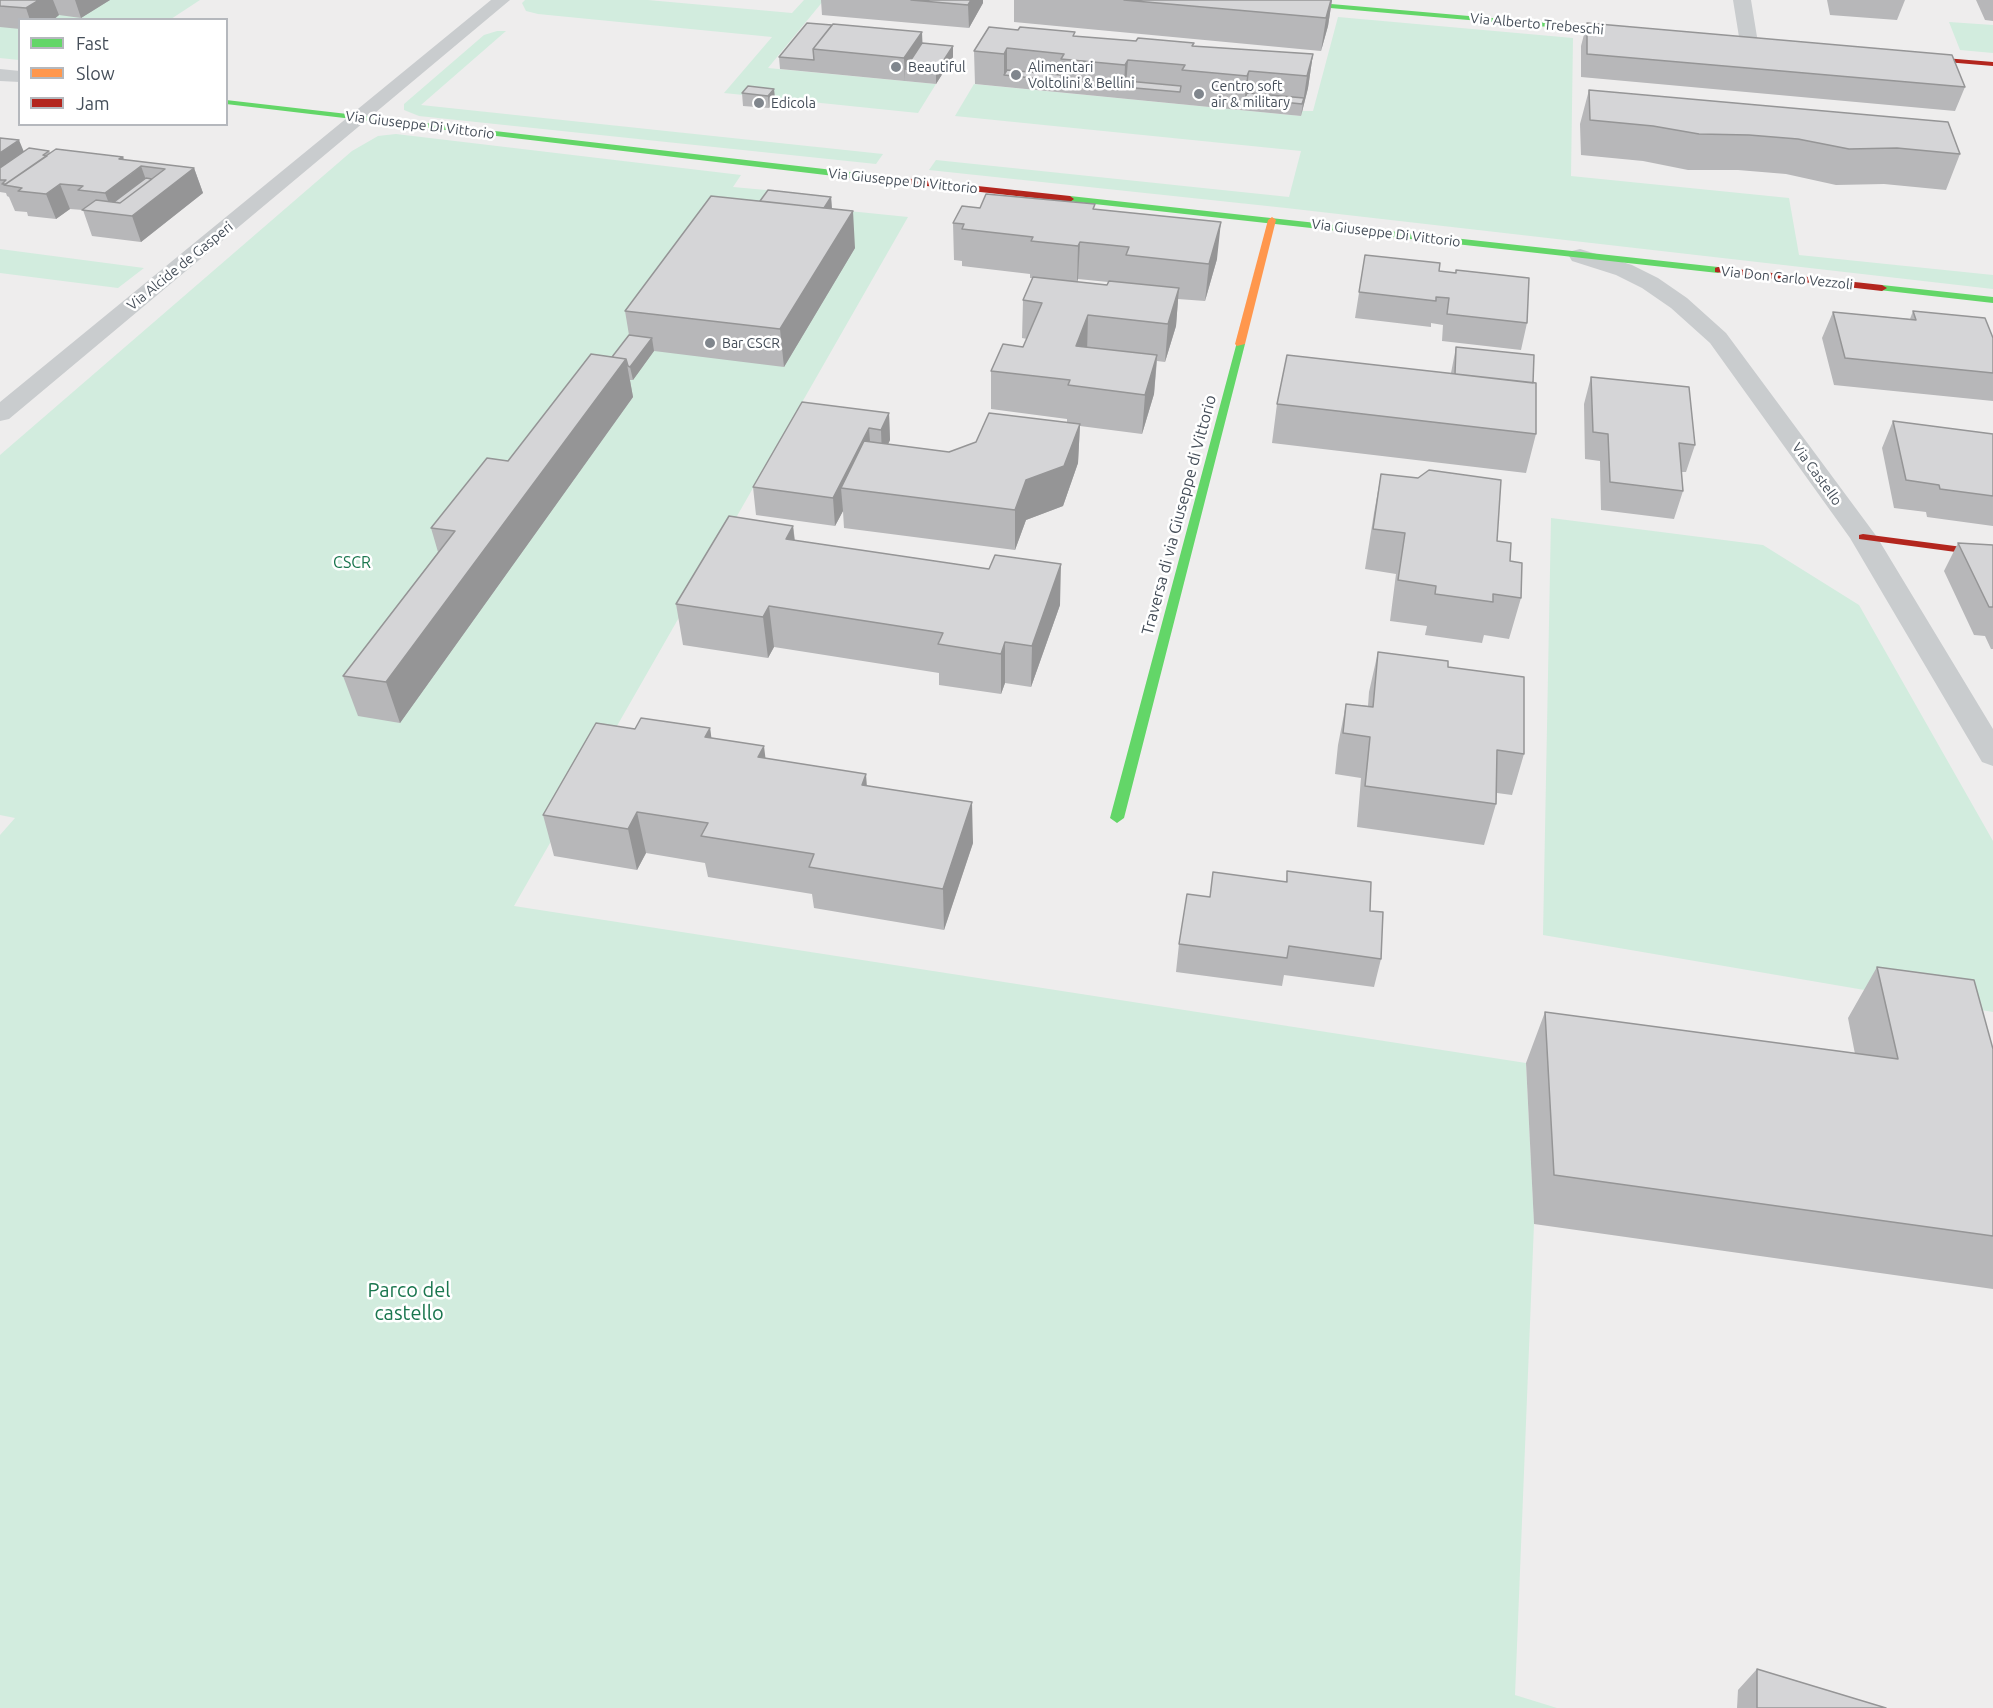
<!DOCTYPE html>
<html>
<head>
<meta charset="utf-8">
<style>
	body { margin:0 }
	#map { position:relative; width:1993px; height:1708px; overflow:hidden; background:#eeeded; font-family:Ubuntu,sans-serif }
	canvas { display:block }
	.legend { position:absolute; left:18px; top:18px; width:210px; height:108px; box-sizing:border-box; background:#fff; border:2px solid #b5b8bd; margin:0; padding:8px 10px; list-style:none; font-size:18px; color:#454e59 }
	.legend li { display:flex; align-items:center; gap:12px; height:30px }
	.legend b { width:30px; border:2px solid #b5b8bd }
</style>
</head>
<body>
<div id="map">
<canvas width="1993" height="1708"></canvas>
<ul class="legend">
<li><b style="height:8px;background:#63d668"></b>Fast</li>
<li><b style="height:8px;background:#ff974d"></b>Slow</li>
<li><b style="height:8px;background:#b3261e"></b>Jam</li>
</ul>
</div>
<script>
const ctx = document.querySelector('canvas').getContext('2d');
ctx.lineJoin = 'round';
function paint(path, color) { ctx.fillStyle = color; ctx.fill(path, 'evenodd'); }
function stroke(path, color, width, dash) { ctx.strokeStyle = color; ctx.lineWidth = width; ctx.lineCap = dash ? 'butt' : 'round'; ctx.setLineDash(dash || []); ctx.stroke(path); }
function write(font, color, halo, rows, align = 'center') {
  ctx.font = font + ' Ubuntu,sans-serif'; ctx.lineWidth = 5; ctx.setLineDash([]); ctx.textBaseline = 'middle'; ctx.strokeStyle = halo; ctx.fillStyle = color; for (const [text, x, y, turn = 0] of rows) {
    ctx.save(); ctx.translate(x, y); ctx.rotate((+turn || 0) * Math.PI / 180); ctx.textAlign = isNaN(turn) ? turn : align; if (halo) ctx.strokeText(text, 0, 0); ctx.fillText(text, 0, 0); ctx.restore();
  }
}
const green = new Path2D(`
	M0,0H200L171,19L20,20L19,60L0,58Z
	M525,0H648L792,13L804,0H824L768,68L936,84L918,113L724,93L772,37L538,14L526,11L522,3Z
	M1338,17L1573,38L1571,176L1789,198L1799,255L1993,275V289L1286,208L929,170L936,160L1289,197L1301,151L955,116L974,84L1301,116L1302,111H1313Z
	M1949,22L1993,25V53L1960,50Z
	M497,31H506L421,105L883,154L876,164L419,116L404,110V104L484,35Z
	M396,134L741,175L733,187L777,191L770,203L908,217L514,906L1526,1063L1534,1224L1515,1695L1557,1708H0V835L15,818L0,815V455L352,151L378,136Z
	M0,249L144,268L118,288L0,273Z
	M1551,518L1763,545L1859,605L1993,841V1012L1543,935Z`);
const street = new Path2D(`
	M491,0H510L9,419L0,421V402Z
	M1733,0H1751L1758,43L1755,47H1743L1740,43Z
	M0,69L20,71V82L0,81Z
	M1580,249L1632,265L1658,278L1687,298L1726,333L1877,537L1993,729V766L1982,762L1850,538L1710,343L1671,308L1642,288L1616,275L1572,261L1569,256L1572,251Z`);
const fast = new Path2D(`
	M1258,0H1285L1630,30L1634,32L1630,34L1261,2Z
	M226,100L885,176L889,179L885,182L226,104Z
	M1070,196L1718,267L1723,270L1718,273L1067,201L1066,199Z
	M1882,285L1993,297V303L1879,290L1877,288Z
	M1237,342L1245,344L1124,818L1117,823L1110,818Z`);
const slow = new Path2D(`
	M1272,217L1276,220L1245,344L1237,346L1235,344L1268,220Z`);
const jam = new Path2D(`
	M1908,55L1993,62V66L1911,59H1908Z
	M885,176L1070,196L1074,199L1070,202L882,181L881,179Z
	M1718,267L1882,285L1887,288L1882,291L1715,272V268Z
	M1863,534L1993,551V557L1859,539V535Z`);
const wall = new Path2D(`
	M0,0H110L81,18L59,15L53,20H20V29L0,27Z
	M821,0H983V3L969,28L822,15Z
	M1014,0H1332L1328,26L1321,51L1014,22Z
	M1827,0H1905L1897,20L1830,15Z
	M1976,0H1993V21L1985,20Z
	M807,23L922,43L953,57L936,84L780,69L779,57Z
	M1587,23L1965,87L1955,111L1581,77V46Z
	M1075,36L1194,46L1313,54L1308,88L1301,116L975,84L974,51Z
	M774,89L775,101L769,108L743,106L742,93Z
	M1589,90L1960,154L1946,190L1884,184L1836,185L1786,174L1738,170H1688L1643,161L1581,155L1580,124Z
	M0,138L24,152L49,151L50,153L124,160L194,168L203,193L141,242L92,236L83,210L70,209L56,219L28,216L27,212L15,211L9,197L7,196L6,193L0,192Z
	M831,197L832,209L855,248L784,367L654,351L633,380H630L633,397L400,723L358,716L343,676L438,552L431,528L508,461L612,357L629,335L625,311L760,201Z
	M1095,204L1094,209L1217,259L1205,301L1178,299L1176,326L1165,362L1157,361L1154,394L1142,434L1080,426L1078,463L1063,506L1026,520L1015,550L844,528L843,511L835,526L756,515L753,487L889,413L890,440L888,444L949,452L1067,422V419L991,409V371L1023,347L1027,339L1022,338L1023,300L1033,278H1030V274L962,266V261L954,260L953,223L980,208ZM1078,279L1108,282L1107,285L1077,282Z
	M1365,255L1439,271L1456,273V270L1527,323L1521,350L1442,341L1443,325L1431,323V327L1355,318Z
	M1913,311L1993,338V401L1834,385L1822,338L1833,312L1910,319Z
	M1456,347L1533,383L1536,434L1526,473L1272,443L1277,404L1451,373Z
	M1591,377L1695,445L1686,472H1681L1683,491L1674,519L1601,510L1600,461L1585,459L1584,404Z
	M1893,421L1993,434V526L1927,517L1926,512L1894,508L1882,448Z
	M1381,474L1510,561L1521,598L1509,639L1484,635L1482,643L1425,635L1427,626L1390,621L1396,574L1365,569L1374,513Z
	M793,526L795,540L1060,605L1031,687L1005,683L1001,694L939,685V673L774,647L768,658L683,645L676,604Z
	M1958,543L1993,545V649H1991L1985,636L1974,635L1944,571Z
	M1378,652L1448,667L1524,754L1512,795L1497,793L1496,804L1484,845L1357,827L1361,778L1335,774L1338,745L1346,704L1368,706L1369,692Z
	M710,728L711,738L765,759L867,786L973,843L944,930L814,908L812,894L708,877L705,863L646,853L637,870L554,856L543,815Z
	M1287,871L1370,911L1381,959L1374,987L1284,975L1282,986L1176,972L1179,944L1209,897L1286,882Z
	M1877,967L1993,1049V1289L1534,1224L1526,1063L1545,1012L1855,1054L1848,1018Z
	M1757,1669L1886,1708H1737L1738,1690Z`);
const shadedWall = new Path2D(`
	M39,0H53L59,15L53,20H30L26,8Z
	M75,0H110L81,18Z
	M971,0H983V3L969,28L968,5Z
	M1331,0H1332L1328,26L1321,51L1326,18Z
	M922,32L923,55L905,69V81L904,58Z
	M953,46V57L936,84V72Z
	M1007,48V75H1004V87V54Z
	M1313,54L1308,88L1301,116L1307,76Z
	M1128,60L1126,87H1124L1125,65Z
	M1249,71L1246,98H1245L1247,76Z
	M774,89L775,101L769,108L768,96Z
	M19,140L29,164L0,180V153Z
	M123,157L130,175L141,166L150,191L113,214L105,193L119,159Z
	M194,168L203,193L141,242L132,216Z
	M60,184L70,209L56,219L46,194Z
	M831,197L832,210L822,211Z
	M853,211L855,248L784,367L780,329Z
	M1221,222L1217,259L1205,301L1209,264Z
	M1080,242L1078,279L1077,283L1078,246Z
	M1179,288L1176,326L1165,362L1168,324Z
	M1088,315L1087,353L1076,346Z
	M652,338L654,351L633,380L630,367Z
	M1157,355L1154,394L1142,434L1145,395Z
	M626,359L633,397L400,723L386,682Z
	M889,413L890,440L882,457L881,430Z
	M1080,424L1078,463L1063,506L1026,520L1015,550V510L1026,480Z
	M869,428L871,456L841,488L843,511L835,526L833,498Z
	M793,526L797,566L786,539Z
	M1061,564L1060,605L1031,687L1032,646Z
	M769,606L774,647L768,658L763,617Z
	M1005,642V683L1001,694V654Z
	M710,728L716,769L705,737Z
	M764,746L769,787L758,757Z
	M866,774L869,815L862,785Z
	M972,802L973,843L944,930L943,889Z
	M637,812L646,853L637,870L628,829Z`);
const building = new Path2D(`
	M0,0H39L26,8L0,6Z
	M911,0H971L968,5Z
	M1124,0H1331L1326,18Z
	M807,23L832,25L813,49L814,60L779,57Z
	M1587,23L1952,55L1965,87L1587,54Z
	M833,24L922,32L904,58L813,49Z
	M989,27L1018,30L1020,27L1075,32L1073,36L1136,41L1138,38L1194,43L1192,46L1313,54L1307,76L1249,71L1247,76L1182,70L1185,65L1128,60L1125,65L1061,59L1064,54L1007,48L1004,54L974,51Z
	M922,43L953,46L936,72L905,69Z
	M1007,70L1061,75L1060,81L1004,75Z
	M1127,81L1181,86L1180,92L1124,87Z
	M748,86L774,89L768,96L742,93Z
	M1589,90L1948,122L1960,154L1897,148L1849,149L1798,139L1749,135L1699,134L1653,126L1590,120Z
	M1247,93L1304,98L1302,104L1245,98Z
	M0,138L19,140L0,153Z
	M29,148L49,151L43,155L47,156L6,184H2L6,180H0V168Z
	M56,149L123,157L119,159L194,168L132,216L82,210L96,200L120,203L165,169L141,166L105,193L78,190L83,186L60,184L46,194L18,191L22,188L4,185Z
	M146,178L152,179L120,203L114,202Z
	M768,190L831,197L824,208L760,201Z
	M986,194L1095,204L1093,209L1221,222L1209,264L1126,255L1129,247L1080,242L1078,246L1031,241L1033,237L962,229L964,224L953,223L962,206L980,208Z
	M711,196L853,211L780,329L625,311Z
	M1365,255L1440,263L1439,271L1456,273V270L1529,278L1527,323L1447,314L1449,298L1436,297V301L1359,292Z
	M1033,277L1107,285L1109,281L1179,288L1168,324L1088,315L1076,346L1157,355L1145,395L1068,385L1070,380L991,371L1003,344L1023,347L1042,303L1023,300Z
	M1913,311L1985,318L1993,338V373L1845,358L1833,312L1916,320Z
	M629,335L652,338L630,367L628,366L626,359L612,357Z
	M1456,347L1534,355L1533,383L1455,374Z
	M591,354L626,359L386,682L343,676L455,531L431,528L487,458L508,461Z
	M1287,355L1536,383V434L1277,404Z
	M1591,377L1689,387L1695,445L1679,443L1683,491L1610,482L1608,434L1593,432Z
	M802,402L889,413L881,430L869,428L833,498L753,487Z
	M989,413L1080,424L1064,466L1026,480L1015,510L841,488L864,441L949,452L976,442Z
	M1893,421L1993,434V496L1940,489L1939,485L1906,480Z
	M1429,470L1501,480L1497,541L1511,543L1510,561L1522,563L1521,598L1493,594V602L1435,594L1436,586L1398,580L1405,533L1373,529L1381,474L1418,478Z
	M729,516L793,526L786,539L989,569L995,555L1061,564L1032,646L1005,642L1001,654L938,644L943,633L769,606L763,617L676,604Z
	M1958,543L1993,545V607H1989Z
	M1378,652L1448,661V667L1524,677V754L1497,750L1496,804L1365,786L1370,737L1343,733L1346,704L1373,707Z
	M641,718L710,728L705,737L764,746L758,757L866,774L862,785L972,802L943,889L809,867L814,854L701,836L708,823L637,812L628,829L543,815L596,723L635,729Z
	M1287,871L1371,882L1370,911L1383,912L1381,959L1289,946L1287,958L1179,944L1187,894L1210,897L1213,872L1287,882Z
	M1877,967L1974,980L1993,1049V1236L1554,1175L1545,1012L1898,1059Z
	M1757,1669L1886,1708H1757Z`);
const markers = [
	[896,67,6,"#80868d"],
	[1016,75,6,"#80868d"],
	[1199,94,6,"#80868d"],
	[759,103,6,"#80868d"],
	[710,343,6,"#80868d"]
];
const farStreetnames = [
	["Via Alberto Trebeschi",1537,24,5],
	["Via Giuseppe Di Vittorio",420,125,7],
	["Via Giuseppe Di Vittorio",903,181,6],
	["Via Giuseppe Di Vittorio",1386,233,7],
	["Via Alcide de Gasperi",180,266,-39],
	["Via Don Carlo Vezzoli",1787,278,6],
	["Via Castello",1817,474,54]
];
const farPoinames = [
	["Beautiful",908,67],
	["Alimentari",1028,67],
	["Voltolini & Bellini",1028,83],
	["Centro soft",1211,86],
	["air & military",1211,102],
	["Edicola",771,103],
	["Bar CSCR",722,343]
];
const streetNames = [
	["Traversa di via Giuseppe di Vittorio",1179,515,-75]
];
const parkNames = [
	["CSCR",352,563]
];
const nearParknames = [
	["Parco del",409,1290],
	["castello",409,1313]
];
paint(green, '#d2ecde');
paint(street, '#c9ccce');
paint(fast, '#63d668');
paint(slow, '#ff974d');
paint(jam, '#b3261e');
paint(wall, '#b7b7b9');
paint(shadedWall, '#959596');
paint(building, '#d5d5d7');
stroke(building, '#959596', 1.5);
for (const [x, y, r, color] of markers) { const dot = new Path2D(); dot.arc(x, y, r, 0, 2 * Math.PI); ctx.fillStyle = color; ctx.fill(dot); stroke(dot, '#fff', 2); }
write('14px', '#454e59', '#fff', farStreetnames);
write('14px', '#454e59', '#fff', farPoinames, 'left');
write('16px', '#454e59', '#fff', streetNames);
write('16px', '#1a764e', '#fff', parkNames);
write('20px', '#1a764e', '#fff', nearParknames);
</script>
</body>
</html>
